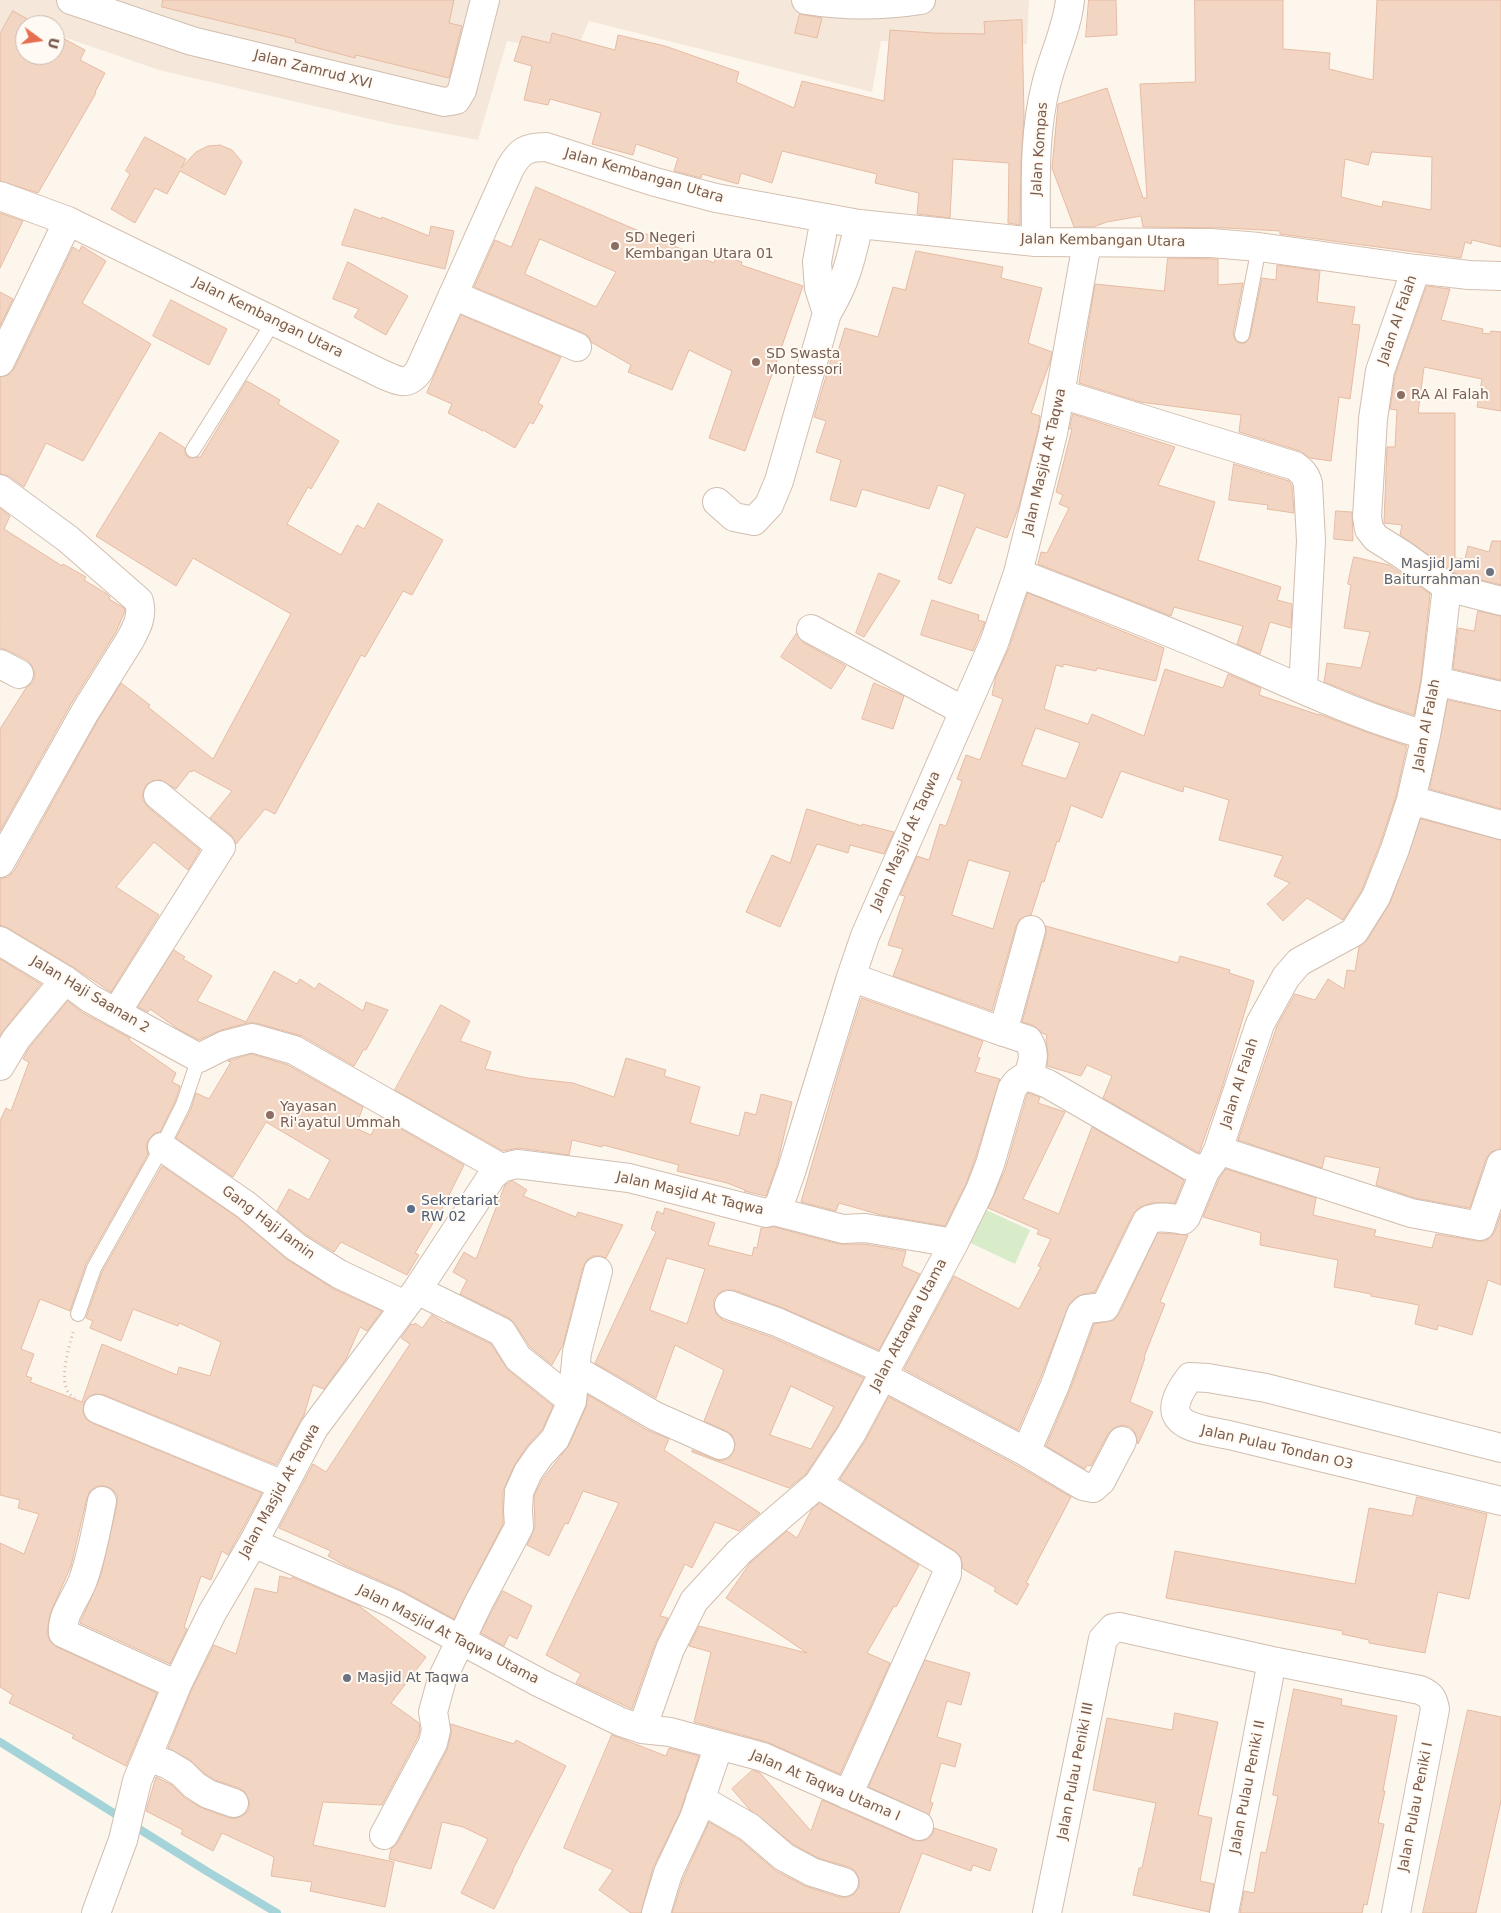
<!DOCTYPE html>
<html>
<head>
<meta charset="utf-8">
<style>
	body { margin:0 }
	#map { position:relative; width:1501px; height:1913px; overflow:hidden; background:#fdf6ec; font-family:"DejaVu Sans",sans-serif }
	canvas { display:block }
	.north { position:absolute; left:15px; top:15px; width:50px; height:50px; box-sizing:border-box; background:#fffaf3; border:1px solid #cabbb1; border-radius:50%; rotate:104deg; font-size:14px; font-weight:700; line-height:20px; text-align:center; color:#7a5c4d }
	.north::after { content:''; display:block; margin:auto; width:18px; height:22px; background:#e76f51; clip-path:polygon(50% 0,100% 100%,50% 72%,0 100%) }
</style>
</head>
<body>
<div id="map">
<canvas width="1501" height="1913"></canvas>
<div class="north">U</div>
</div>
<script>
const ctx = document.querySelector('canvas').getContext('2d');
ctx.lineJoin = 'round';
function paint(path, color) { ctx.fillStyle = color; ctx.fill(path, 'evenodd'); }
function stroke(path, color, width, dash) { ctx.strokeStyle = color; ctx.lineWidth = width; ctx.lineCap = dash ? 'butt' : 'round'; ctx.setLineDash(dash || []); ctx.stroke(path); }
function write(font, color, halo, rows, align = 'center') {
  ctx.font = font + ' "DejaVu Sans",sans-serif'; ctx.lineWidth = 4; ctx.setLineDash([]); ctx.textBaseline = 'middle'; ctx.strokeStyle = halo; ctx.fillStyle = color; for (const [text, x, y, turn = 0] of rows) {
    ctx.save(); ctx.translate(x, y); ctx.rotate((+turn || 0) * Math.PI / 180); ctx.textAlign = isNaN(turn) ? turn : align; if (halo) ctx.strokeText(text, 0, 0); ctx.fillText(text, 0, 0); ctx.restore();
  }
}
const residential = new Path2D(`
	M0,0H1029L1027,44L881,41L872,92L589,21L575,53L507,41L478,140L387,123L159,70L55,34V25H25L0,69Z`);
const green = new Path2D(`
	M973,1204L1030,1230L1015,1264L958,1237Z`);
const stream = new Path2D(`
	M0,1742L208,1872L277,1913`);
const building = new Path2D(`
	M163,0H454L449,23L462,26L449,78L356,55L355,58L295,42L296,39L162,7Z
	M1089,0H1116L1117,35L1086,37Z
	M1195,0H1283V49L1330,53L1329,69L1373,80L1377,0H1501V247L1472,240L1471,244L1465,242L1461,258L1280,234V231L1227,228L1143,227L1141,216L1107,222L1093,227H1074L1052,168L1058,104L1107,88L1143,198H1147L1140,84L1195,82ZM1372,152L1432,157L1431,210L1383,201L1382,207L1341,197L1345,159L1368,165Z
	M13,11L38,25H25V55H55V34L85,50L80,60L105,73L95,92L96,93L38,193L0,181V34Z
	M800,14L822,18L817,38L795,33Z
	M1022,20L1024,116L1021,162L1020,225L1008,223L1009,163L953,159L950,218L917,214L919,193L875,183L877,174L782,151L772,183L741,173L738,184L702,174L701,178L674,171L678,158L636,144L633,155L592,144L601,113L550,99L548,105L524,100L532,66L514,61L522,36L550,43L552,33L615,50L618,35L665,46L739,72L736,82L794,108L802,81L884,101L890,30L933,33L985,34L984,22Z
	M145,137L186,159L181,168L196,152L208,146L220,145L232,150L242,162L225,195L180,171L167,194L155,188L135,223L111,209L130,174L126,171Z
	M536,187L714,263L717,253L742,262L741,265L803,286L745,451L709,438L732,371L689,350L672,390L628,372L631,365L591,342L589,337L583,333L474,287L495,240L511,247ZM540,239L616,272L596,307L525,274Z
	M355,209L381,219L382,217L429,236L431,226L454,231L445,269L342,245Z
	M0,213L23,221L0,268Z
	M82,246L106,261L82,303L151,344L83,461L46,443L24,487L9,476L0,474V377L8,375L14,369L73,247L79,251Z
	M916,251L1003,267L1001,278L1042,288L1028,343L1052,352L1050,362L1031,413L1040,416L1038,430L1019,506L1007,538L976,527L951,584L938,579L965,494L938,485L929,509L862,489L856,507L830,500L841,460L816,452L826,421L814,417L832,356L836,358L845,328L878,337L893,287L905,290Z
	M1168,258L1218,259V285L1243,283L1233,334L1236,341L1240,343H1245L1250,337L1262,278L1276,280L1277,265L1320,271L1317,302L1355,307L1352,324L1360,325L1350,399L1339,397L1331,461L1310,458L1300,451L1239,432L1241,415L1140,402L1079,383L1095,284L1164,291Z
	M348,262L408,296L386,335L354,317L359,309L333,299Z
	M1427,286L1450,289L1441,320L1483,329L1482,333L1490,334L1491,331L1501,332V411L1477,407L1482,379L1424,367L1418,413H1455V558L1465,559L1468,546L1489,552L1492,541H1501V585L1454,573L1400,535L1402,525L1384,523L1387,447H1395L1397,410L1390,409L1395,375Z
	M0,292L13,299L0,326Z
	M171,300L227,329L209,365L153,336Z
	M461,315L561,357L538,403L543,406L533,424L530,422L515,448L483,430V431L448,413L452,404L427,393Z
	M247,381L280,400L278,404L339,441L311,489L308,487L287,524L341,555L357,525L364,529L378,503L443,540L412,595L403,591L365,657L361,655L275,814L265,809L236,844L231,835L210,818L232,791L193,770L192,772L190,771L176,789L160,780L152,781L146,785L143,793V800L148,807L200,850L188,870L154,842L116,887L159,915L111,992L73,967L8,928L0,925V879L8,877L14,871L98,720L121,683L150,705L148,707L213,759L291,614L193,558L176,586L96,536L160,432L185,448V454L189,458L200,457Z
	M1073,414L1175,447L1158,485L1215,502L1198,560L1281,587L1277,600L1292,604L1291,628L1270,622L1260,654L1237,644L1243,626L1174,607L1171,616L1038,564L1041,552L1047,553L1069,508L1059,504L1063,495L1056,492L1072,429H1070Z
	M1234,464L1289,481L1292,486L1294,513L1267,509L1268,505L1229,500Z
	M0,508L10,516L4,529L62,566L63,564L86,577L84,580L107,594L110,597L109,599L124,608L125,611L116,632L71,704L0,831V729L26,688L33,682L35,674L32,666L27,660L7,650L0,648Z
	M1336,511L1352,512L1353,541L1334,539Z
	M1354,557L1389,565L1430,594L1421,679L1414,715L1380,704L1324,682L1327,663L1361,668L1370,632L1344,628L1351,585L1348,584Z
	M879,573L900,581L864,637L856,633Z
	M1028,593L1164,648L1156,681L1097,668L1096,671L1063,664V667L1056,665L1044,709L1088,724L1092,714L1144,736L1165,669L1223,688L1228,674L1261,688L1259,695L1319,715V714L1369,733L1407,746L1396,796L1380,844L1362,890L1343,920L1307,898L1283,921L1267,904L1290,883L1274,876L1283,856L1219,840L1229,800L1184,786L1183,792L1121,771L1102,818L1071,805L1059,842L1057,841L1044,882L1042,881L1031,915L1020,919L1016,926L992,1011L893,976L903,949L888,945L905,896L900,895L917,856L929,860L940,824L946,826L962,781L957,779L966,755L980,760L1003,699L992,695L996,676L1009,648ZM1036,728L1080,743L1066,779L1022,765ZM969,860L1010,872L993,929L952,915Z
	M932,600L979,615L978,620L985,622L973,651L921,635Z
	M1478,611L1501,616V680L1453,669L1458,628L1474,631Z
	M797,633L804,643L846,666L831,689L781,657Z
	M874,683L904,696L893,729L862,719Z
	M1448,700L1501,711V809L1430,789Z
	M807,809L862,826V824L894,832L884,854L850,845L848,853L817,844L780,927L746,912L772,855L790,863Z
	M1421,819L1501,840V1149L1491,1152L1486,1159L1470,1208L1415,1198L1376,1185L1380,1168L1325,1156L1322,1168L1238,1140L1277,1026L1295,994L1315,1000L1328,979L1344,989L1347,970L1355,971L1359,947L1367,940L1390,903Z
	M1046,926L1178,963L1180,956L1230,970L1229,973L1254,981L1221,1091L1199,1153L1103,1098L1112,1076L1087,1065L1081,1076L1047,1066L1048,1054L1046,1040L1047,1035L1042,1033L1033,1025L1022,1022L1046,934Z
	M174,950L185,957L183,959L212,976L197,1001L246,1022L274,971L297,984L300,979L315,989L319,983L363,1011L366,1002L388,1010L366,1050L364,1049L354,1066L302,1036L256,1023H248L221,1030L199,1040L178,1029L150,1009L148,1012L138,1007Z
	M0,959L41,984L0,1035Z
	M862,998L983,1041L977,1057L980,1058L975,1072L1000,1079L975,1159L966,1184L945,1226L881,1215L839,1203L836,1211L801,1202L841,1064Z
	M68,1001L83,1013L130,1038L129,1040L176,1073L172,1082L180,1086L175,1102L160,1132L155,1133L149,1139L146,1146L148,1154L86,1264L70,1311L40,1299L21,1349L34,1354L26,1376L32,1378L30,1382L82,1402L102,1344L177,1375L179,1367L210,1376L221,1342L179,1323L178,1326L133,1309L121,1341L90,1328L93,1321L86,1318L102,1272L162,1166L237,1217L288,1260L332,1288L382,1311L367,1331L360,1327L346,1359L324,1389L313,1385L304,1415L276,1465L104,1395L95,1394L88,1397L84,1403L83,1412L86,1419L92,1423L262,1493L228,1555L222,1551L211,1580L201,1576L184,1627L187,1629L170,1664L80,1623L101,1575L117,1504V1495L112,1489L105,1486H97L90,1491L87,1498L71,1566L50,1614L47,1633L50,1641L57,1647L157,1693L126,1766L72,1738L74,1735L9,1703L13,1695L0,1687V1543L24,1554L39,1514L18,1508L20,1500L0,1495V1121L6,1108L11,1111L29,1062L23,1059L29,1048Z
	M441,1005L470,1021L460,1041L491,1052L485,1069L528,1078L573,1083L614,1097L626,1058L666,1070L664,1076L700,1087L690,1123L739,1136L745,1112L756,1115L761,1094L792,1102L777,1165L766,1196L744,1191L745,1190L727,1183L677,1171L679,1165L603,1145L602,1147L572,1140L569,1155L519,1148L503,1151L395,1090Z
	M252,1054L288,1065L363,1107L355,1128L371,1135L380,1117L464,1165L444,1205L415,1253L419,1255L407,1275L341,1242L334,1252L305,1234L277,1211L289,1189L309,1200L330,1160L266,1122L233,1177L176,1138L191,1109L196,1093L209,1099L231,1062L228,1061Z
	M1028,1093L1040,1097L1038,1103L1065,1112L1023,1199L1059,1214L1092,1127L1184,1180L1175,1203H1151L1140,1207L1133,1214L1095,1292L1084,1294L1075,1298L1070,1303L1040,1379L1018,1430L904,1369L954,1276L1019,1309L1041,1267L1038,1266L1051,1239L1037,1234L1039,1230L988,1208L1005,1170Z
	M1226,1169L1316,1198L1313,1215L1376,1230L1374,1236L1432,1248L1436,1234L1477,1241H1485L1491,1237L1495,1231L1501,1213V1285L1488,1280L1472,1335L1438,1325L1437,1330L1415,1324L1419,1305L1371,1296V1294L1334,1287L1338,1260L1260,1245L1261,1233L1203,1217L1219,1179Z
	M513,1181L527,1190L523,1196L576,1217L578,1212L623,1225L606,1258L601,1256H593L587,1260L583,1267L563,1345L552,1365L530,1347L515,1324L509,1318L460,1294L467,1280L453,1272L464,1252L476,1259L505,1185Z
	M665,1208L715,1223L708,1245L752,1256L754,1247L757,1248L761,1228L774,1227L839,1244H864L906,1251L902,1266L920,1274L879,1350L783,1308L734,1290H726L719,1293L714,1299V1308L717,1315L723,1320L771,1337L864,1378L838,1426L806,1474L789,1488L692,1452V1450L714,1459L721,1461L729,1458L734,1451L735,1443L732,1435L726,1431L704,1421L724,1370L675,1345L656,1398L595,1363L656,1232L651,1229L657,1211L663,1214ZM667,1258L705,1269L687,1324L650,1310ZM791,1386L834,1407L811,1449L770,1435Z
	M1158,1233L1188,1235L1160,1302L1165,1304L1144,1357L1145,1358L1130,1402L1153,1412L1138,1444L1135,1433L1130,1427L1122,1425L1114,1428L1108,1434L1091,1466L1087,1465L1085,1469L1046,1446L1070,1390L1094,1324L1114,1320L1119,1314Z
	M432,1315L445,1323L446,1322L491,1344L508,1370L553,1406L542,1430L527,1446L514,1466L503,1491V1524L454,1619L401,1590L344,1565L328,1556L331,1551L279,1528L313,1464L326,1472L410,1344L401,1338L411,1324L414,1325L415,1323L422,1328Z
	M588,1395L647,1430L669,1439L664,1450L760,1513L739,1531L715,1522L692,1568L685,1564L660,1616L668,1618L655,1644L632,1709L576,1683L581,1674L546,1655L619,1503L583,1491L568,1524L565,1523L549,1556L527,1545L535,1527L534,1496L542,1480L569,1445L586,1407Z
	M889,1397L1018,1466L1071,1497L1026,1583L1029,1584L1017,1605L994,1591L996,1588L963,1569L961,1557L955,1551L840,1479L865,1441Z
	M1417,1497L1487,1514L1469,1599L1438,1592L1425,1653L1369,1643V1640L1342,1634L1343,1631L1166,1598L1175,1551L1355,1584L1369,1508L1412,1516Z
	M820,1503L919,1565L896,1607L894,1606L867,1653L890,1663L840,1774L767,1742L694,1722L711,1652L689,1646L699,1626L807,1653L726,1598L750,1563L787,1531L797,1538L812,1509Z
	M280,1576L291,1579L292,1577L358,1605L426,1657L391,1703L419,1723L420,1730L418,1737L382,1805L323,1802L313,1845L394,1862L385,1907L310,1891L312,1882L271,1876L274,1857L222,1833L213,1851L181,1834L183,1830L146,1811L156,1777L172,1785L185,1798L200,1807L229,1818H237L245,1814L249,1809V1801L245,1792L239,1788L215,1780L204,1773L190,1760L168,1748L191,1691L214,1645L236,1654L255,1588L277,1593Z
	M503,1591L532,1606L517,1639L509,1635L504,1646L481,1633Z
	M925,1660L970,1673L961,1705L947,1701L937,1737L961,1744L955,1767L941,1763L930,1802L933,1803L929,1815L869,1787Z
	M1294,1689L1342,1699L1341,1705L1397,1716L1383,1791H1385L1378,1823L1384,1824L1367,1905L1364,1904L1362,1913H1240L1244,1891L1254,1893L1261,1852L1266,1853L1278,1796L1273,1795Z
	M1468,1710L1501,1717V1801L1476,1913H1423Z
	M1175,1713L1218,1722L1198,1815L1212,1818L1200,1881L1214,1884L1209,1912L1133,1895L1139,1868H1142L1156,1803L1093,1790L1107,1718L1172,1730Z
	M451,1724L514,1744L516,1740L566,1766L512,1871H513L494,1909L461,1893L488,1839L463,1827L442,1822L431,1869L389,1859L391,1849L398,1842L447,1750L451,1734Z
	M612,1735L666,1756L669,1748L699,1756L680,1812L653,1868L641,1913H631L599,1890L613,1870L564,1848Z
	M753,1770L760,1773L811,1831L822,1800L913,1840L921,1841L928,1839L933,1833L934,1828L997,1849L990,1871L973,1865L971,1871L922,1853L899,1913H672L683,1879L709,1822L740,1840L776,1871L805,1886L839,1897H847L854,1894L859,1887V1879L855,1871L849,1867L818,1858L793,1844L750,1810L732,1789Z`);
const path = new Path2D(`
	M73,1332C69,1348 55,1389 75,1398`);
const lane = new Path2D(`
	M1242,335L1259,247
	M193,450L274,321
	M78,1314L94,1268L162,1147L183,1105L199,1058`);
const street = new Path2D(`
	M71,0L192,41L444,102L456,100L462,90L485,0
	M806,0C843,6 883,6 921,0
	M825,218L817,262L819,288L827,313
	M1036,242C1036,190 1033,135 1046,85C1053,56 1067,29 1070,0
	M453,295L577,347
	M0,362L68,221
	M1061,394L1295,466C1302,471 1306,475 1308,484L1311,541L1303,689
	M0,489L68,539L139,601C143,616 137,627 130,640L85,712L0,863
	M717,502L734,517L754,521L769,505L779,481L827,313C846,282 851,259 859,224
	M1018,573C1087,600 1157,626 1226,656C1292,684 1356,716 1426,735
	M1447,587L1501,601
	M811,629L964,711
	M0,664L19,674
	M1436,681L1501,696
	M1411,800L1501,825
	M0,941L65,980L91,999L199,1058L225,1045L252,1038L294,1050L501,1168
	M851,977L995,1029L1028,1040C1036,1053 1033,1063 1027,1077
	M116,1013L221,847L158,795
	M1003,1032L1031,930
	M0,1066L16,1039L65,980
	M162,1147L246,1205L296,1247L339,1274L405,1305
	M1218,1150L1411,1213L1480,1226L1501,1164
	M774,1211L843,1229L865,1228L954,1243
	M417,1290L502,1332L518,1358L572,1401
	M729,1305L777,1322L885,1370
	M576,1370L655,1416L720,1445
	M881,1375L1026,1452L1083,1486L1093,1488L1101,1481L1122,1441
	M98,1409L283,1485
	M1501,1448L1266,1388L1208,1378L1190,1377C1154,1424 1191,1428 1229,1435L1501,1501
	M1026,1452L1055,1385L1081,1314L1086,1309L1105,1307L1147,1221C1157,1215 1172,1218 1183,1220L1186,1217L1205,1171
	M818,1484L947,1564V1574L848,1795
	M102,1501C97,1527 92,1555 83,1580C77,1597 61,1615 63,1633L177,1685
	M253,1543L394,1604L540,1683L621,1722L642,1729L670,1732L763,1757L919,1826
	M642,1729L670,1649L694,1601L739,1552L818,1484L851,1434L954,1243L980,1190L990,1164L1012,1089C1022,1072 1032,1077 1048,1084L1190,1166L1205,1171L1212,1162L1218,1150L1260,1024L1286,977L1299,962L1354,932L1376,897L1395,849L1411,800L1426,735L1436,681L1447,587L1403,555L1376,538L1369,529L1367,517L1373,419L1380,371L1416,269
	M147,1757L167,1764L182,1773L194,1785L208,1794L234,1803
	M700,1799L749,1827L784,1857L812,1872L844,1882
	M384,1835L433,1743L436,1730L433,1712L442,1679L479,1602L519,1527L518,1510L519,1492L528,1472L540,1455L555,1439L572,1401L577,1352L598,1271
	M96,1913L123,1840L137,1781L177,1685L212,1613L253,1543L314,1428L417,1290L492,1176L501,1168L517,1164L629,1178L766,1213L774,1211L780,1203L792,1169L851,977L865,936L994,643L1018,573L1053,433L1087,243
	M656,1913L668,1873L694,1818L719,1745
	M1047,1913L1103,1639L1113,1628L1119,1627L1272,1661L1420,1690C1431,1695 1433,1698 1435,1709L1396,1913
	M1224,1913L1272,1661`);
const secondary = new Path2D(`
	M0,196L68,221L382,374C398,381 407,387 419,371L510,168C520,151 526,147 546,147L655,182L716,198L859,224L1036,242L1211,243L1259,247L1416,269L1469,275L1501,276`);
const markers = [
	[615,246,5,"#8d6e63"],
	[756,362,5,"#8d6e63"],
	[1401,395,5,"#8d6e63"],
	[1490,572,5,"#6b7280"],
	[270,1115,5,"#8d6e63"],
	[411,1209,5,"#5c6f8a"],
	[347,1678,5,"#6b7280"]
];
const streetNames = [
	["Jalan Zamrud XVI",313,70,14],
	["Jalan Kompas",1040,149,-86],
	["Jalan Kembangan Utara",644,176,16],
	["Jalan Kembangan Utara",1103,241,1],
	["Jalan Kembangan Utara",268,318,26],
	["Jalan Al Falah",1398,320,-71],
	["Jalan Masjid At Taqwa",1045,462,-77],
	["Jalan Al Falah",1427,725,-79],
	["Jalan Masjid At Taqwa",906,841,-66],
	["Jalan Haji Saanan 2",90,995,31],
	["Jalan Al Falah",1240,1083,-72],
	["Jalan Masjid At Taqwa",690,1194,13],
	["Gang Haji Jamin",268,1223,37],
	["Jalan Attaqwa Utama",909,1325,-62],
	["Jalan Pulau Tondan O3",1277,1448,13],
	["Jalan Masjid At Taqwa",280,1491,-61],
	["Jalan Masjid At Taqwa Utama",448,1635,27],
	["Jalan Pulau Peniki III",1076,1771,-79],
	["Jalan At Taqwa Utama I",825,1786,23],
	["Jalan Pulau Peniki II",1248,1787,-79],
	["Jalan Pulau Peniki I",1416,1807,-79]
];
const educationNames = [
	["SD Negeri",625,238],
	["Kembangan Utara 01",625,254],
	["SD Swasta",766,354],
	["Montessori",766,370],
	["RA Al Falah",1411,395],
	["Yayasan",280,1107],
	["Ri'ayatul Ummah",280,1123]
];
const worshipNames = [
	["Masjid Jami",1480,564],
	["Baiturrahman",1480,580],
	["Masjid At Taqwa",357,1678,"left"]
];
const serviceNames = [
	["Sekretariat",421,1201],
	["RW 02",421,1217]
];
paint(residential, '#f5e8da');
paint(green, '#d8ecc9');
stroke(stream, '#a5d3da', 8);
paint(building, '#f3d5c3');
stroke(building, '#e6bba3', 1);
stroke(lane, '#d1beb0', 16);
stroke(street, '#d1beb0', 30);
stroke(secondary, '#d6c0b0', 30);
stroke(path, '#d9b8a5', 3, [1, 4]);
stroke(lane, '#fff', 14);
stroke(street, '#fff', 28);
stroke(secondary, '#fff', 28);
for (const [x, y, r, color] of markers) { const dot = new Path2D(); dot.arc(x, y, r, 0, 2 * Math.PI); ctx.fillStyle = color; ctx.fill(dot); stroke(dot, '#fffaf3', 2); }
write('14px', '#7a5c4d', '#fffaf3', streetNames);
write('14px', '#785e54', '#fffaf3', educationNames, 'left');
write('14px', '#5b616d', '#fffaf3', worshipNames, 'right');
write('14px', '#4e5e75', '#fffaf3', serviceNames, 'left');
</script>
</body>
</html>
